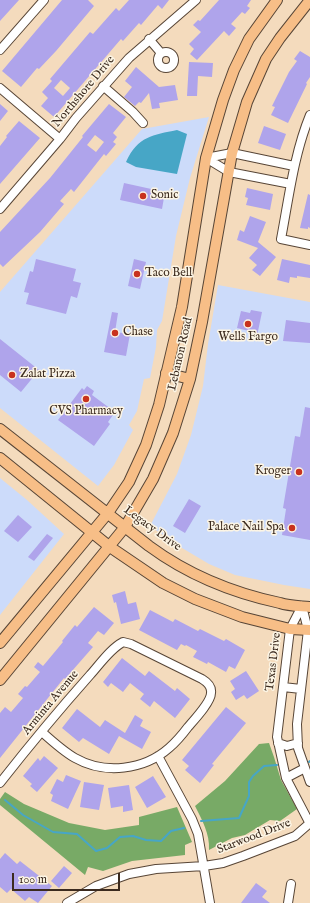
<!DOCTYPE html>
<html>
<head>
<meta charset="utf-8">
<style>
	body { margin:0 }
	#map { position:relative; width:310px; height:903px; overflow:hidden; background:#f4dbbd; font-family:"IM FELL English",serif }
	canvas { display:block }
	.scale { position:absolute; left:12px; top:873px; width:108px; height:18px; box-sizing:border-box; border:2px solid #3b2a1e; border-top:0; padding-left:5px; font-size:12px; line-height:14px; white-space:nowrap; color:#3b2a1e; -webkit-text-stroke:3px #fcf5e5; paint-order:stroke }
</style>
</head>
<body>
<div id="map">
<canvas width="310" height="903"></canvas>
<div class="scale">100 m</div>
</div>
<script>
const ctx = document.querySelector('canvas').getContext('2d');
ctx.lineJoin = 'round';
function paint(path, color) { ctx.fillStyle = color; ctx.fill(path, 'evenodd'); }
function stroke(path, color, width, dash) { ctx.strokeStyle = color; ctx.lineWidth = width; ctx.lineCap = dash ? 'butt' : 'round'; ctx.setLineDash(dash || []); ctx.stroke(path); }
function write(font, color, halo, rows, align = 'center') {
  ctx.font = font + ' "IM FELL English",serif'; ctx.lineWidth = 3; ctx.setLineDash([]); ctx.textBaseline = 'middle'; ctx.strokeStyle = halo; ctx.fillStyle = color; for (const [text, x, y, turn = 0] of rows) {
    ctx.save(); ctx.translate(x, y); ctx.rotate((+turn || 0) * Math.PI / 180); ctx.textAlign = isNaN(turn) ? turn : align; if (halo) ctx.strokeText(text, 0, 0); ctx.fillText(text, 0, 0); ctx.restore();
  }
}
const built = new Path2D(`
	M209,117L190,178L176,236L162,321L157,330L156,347L150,378L144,379L137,411L129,425L133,430L114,465L98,486L0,408V292L142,129Z
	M218,285L310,302V589L284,585L235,575L209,564L177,545L150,526L177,474L191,435L203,386L208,344Z
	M0,478L27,500L64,534L0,615Z`);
const forest = new Path2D(`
	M269,743L274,757L281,780L297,809L280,821L270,820L245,835L232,838L209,850C210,834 202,820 195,806L225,781L259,744Z
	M5,792L24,804L69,823L105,830L139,825V817L177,807L192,842L185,845V855L132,861L103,871L88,867L85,875L0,805V799Z`);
const water = new Path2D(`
	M177,130L187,134L177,174L136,167L126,162C138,136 153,135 177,130Z`);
const stream = new Path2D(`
	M309,762L310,761
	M5,800L23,815L53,832L77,834L96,851L107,848L120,837L133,836L146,840L161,841L171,831L184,828
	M201,821L239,818L249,796V782L253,776L264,766L277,765`);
const building = new Path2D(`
	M0,0H19L0,21Z
	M62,0H88L94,6L56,51L39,69L37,68L21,87L2,71Z
	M129,0H169L162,9L158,5L141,25L139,23L123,41L121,39L54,117L41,106L48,98L42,92L52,81L50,79L90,32L93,34L116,8L119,11ZM61,80L70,88L63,96L54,88Z
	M219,0H251L247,6L250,8L245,14L242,12L231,24L236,28L229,36L224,31L197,60L190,54L194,49L189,44L201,32L193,25L198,20L200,21Z
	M300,51L310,57V77L306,83L307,84L288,123L271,115L275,107L272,106L289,72L297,61L294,59Z
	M189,62L213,63L212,77L198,76L197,96H187Z
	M136,67L159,87L175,85L178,100L159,103L160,108L152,109L149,93L141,103L139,102L135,106L124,97L132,87L125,81Z
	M0,104L8,111L0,121Z
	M109,104L126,117L113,133L117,137L113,142L116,144L106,156L104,154L74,192L71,189L60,201L64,204L40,232L3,267L0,264V232L50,178L83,137L82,136ZM95,135L104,142L96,152L87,145Z
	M19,121L40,138L0,184V146L7,137L6,136Z
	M264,126L286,134L280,150L258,143Z
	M124,183L165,192L162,209L120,200Z
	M247,188L273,194L270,210L246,205L248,198L245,197Z
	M308,194L310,195V228L308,227V229L300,228Z
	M250,216L266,222L258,242L276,257L260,276L252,270L257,265L249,258L258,248L237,240L240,230L244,232Z
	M36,259L76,269L73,281L81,283L77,298L71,296L66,314L26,304L29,293L24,292L30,271L33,272Z
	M134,259L146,262L140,289L128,286Z
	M282,259L310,265V278L297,276V278L290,277L289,283L277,280Z
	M251,310L262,312L257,336L249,334V331L237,328L241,311L250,313Z
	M112,312L118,313L115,332L130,334L126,356L104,352Z
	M286,320L310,323V343L283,341Z
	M0,339L39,370L21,392L0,375Z
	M87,386L94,391L92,395L115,412L108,422L110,424L94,446L58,420L82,388L84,390Z
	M305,407L310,408V540L282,535L286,509L283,508L295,436L300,437Z
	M189,499L201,506L185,533L173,526Z
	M18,515L32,527L18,542L4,531Z
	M47,534L53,538L34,561L28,557Z
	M125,591L128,604L136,602L140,619L121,624L116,602L114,603L112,595Z
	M94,607L114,623L104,635L98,631L88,643L93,647L65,679L64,678L0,758V713L5,707L11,712L23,698L18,694L25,686L27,687L40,672L34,667L38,662L43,666L63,642L62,641L75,625L77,627Z
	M150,610L173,622L175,619L198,631L200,629L224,641L226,639L245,650L235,669L229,666L226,672L208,662L207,664L193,657L197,651L186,645L185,646L181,644L177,650L139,630Z
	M122,658L145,676L149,671L175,691L177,688L190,699L175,718L154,701L150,707L140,699L144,694L130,683L123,692L111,683L108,687L103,682Z
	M246,671L259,691L247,699L244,695L236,700L231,692L235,689L230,681Z
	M226,707L246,723L212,764L214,765L200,783L185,770L189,766L182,760Z
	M77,709L100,727L105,720L125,733L135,715L143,720L140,726L151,732L142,749L119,736L109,754L83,738L79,742L62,728Z
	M44,756L58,768L37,792L30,786L32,784L23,776L38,758L40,761Z
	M66,775L81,781L68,809L51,801L53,795L50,793L57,779L63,782Z
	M153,776L166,797L147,808L135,787Z
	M84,782L104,785L99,810L80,807Z
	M129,785L133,810L123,812V806L111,808L108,788Z
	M5,853L17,864L20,861L52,886L38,903L29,897L25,901L11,889L7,893L0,887V859Z
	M64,866L72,873L59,888L51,881Z
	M256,883L267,891L262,897L270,903H241Z`);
const minor = new Path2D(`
	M149,39L161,53
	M0,50L44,0
	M158 60a8 8 0 1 1 16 0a8 8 0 1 1-16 0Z
	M103,86L133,112L143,123
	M0,88L60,139
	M310,115C294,154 289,197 281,239L310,245
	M206,158L229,172L291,184
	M206,158L232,153L294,166
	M0,209L60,139L76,118L129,58L196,0
	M302,606L290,629L277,737L286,778L310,824
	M302,606L308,630L297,724L298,748L310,782
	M283,687L301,689
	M278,743L287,746L298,743
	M158,756L192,819L198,834L210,903
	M286,778L305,768
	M0,783C29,746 59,710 90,675C100,664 110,649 123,642L131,644L202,679C207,682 212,686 211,693C211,702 194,720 188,727C182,735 176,742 169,748C144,770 105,775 75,758C63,751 52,741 42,732
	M67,903L96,886L129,874L156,869L204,866L223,863L243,856L295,836L310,823
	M288,903L291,884`);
const major = new Path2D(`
	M166,373L190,379
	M0,429L149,546C187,574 233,593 280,603C289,606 300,606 310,607
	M0,458L110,547L163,583L195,599L242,617L290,629L310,630
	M0,643L108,513L129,482L146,445L159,405L182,307L206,158L223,100L234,70L249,39L277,0
	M0,680L125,527L153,479L173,433L190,379L202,322L232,153L247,102L266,59L280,38L310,0`);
const markers = [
	[143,196,4,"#c8321e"],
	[137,274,4,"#c8321e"],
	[248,324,4,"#c8321e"],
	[115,333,4,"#c8321e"],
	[12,375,4,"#c8321e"],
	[86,399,4,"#c8321e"],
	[299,472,4,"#c8321e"],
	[292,528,4,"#c8321e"]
];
const streetNames = [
	["Northshore Drive",84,92,-50],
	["Lebanon Road",181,354,-77],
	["Legacy Drive",152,529,36],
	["Texas Drive",274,662,-83],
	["Arminta Avenue",51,703,-50],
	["Starwood Drive",254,837,-21]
];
const poiNames = [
	["Sonic",151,196],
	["Taco Bell",145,274],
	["Chase",123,333],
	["Wells Fargo",248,338,"center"],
	["Zalat Pizza",20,375],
	["CVS Pharmacy",86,412,"center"],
	["Kroger",291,472,"right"],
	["Palace Nail Spa",284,528,"right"]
];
paint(built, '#ccdbfa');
paint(forest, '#78aa66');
paint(water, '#47a6c6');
stroke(stream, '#47a6c6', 2);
paint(building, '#afa4eb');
stroke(minor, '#574536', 10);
stroke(major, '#574536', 12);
stroke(minor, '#fff', 8);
stroke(major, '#f7be87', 10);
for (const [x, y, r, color] of markers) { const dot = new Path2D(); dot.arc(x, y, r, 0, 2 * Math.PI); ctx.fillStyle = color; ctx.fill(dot); stroke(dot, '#fcf5e5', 1.5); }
write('12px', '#3b2a1e', '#fcf5e5', streetNames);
write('12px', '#3b2a1e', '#fcf5e5', poiNames, 'left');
</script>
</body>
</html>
